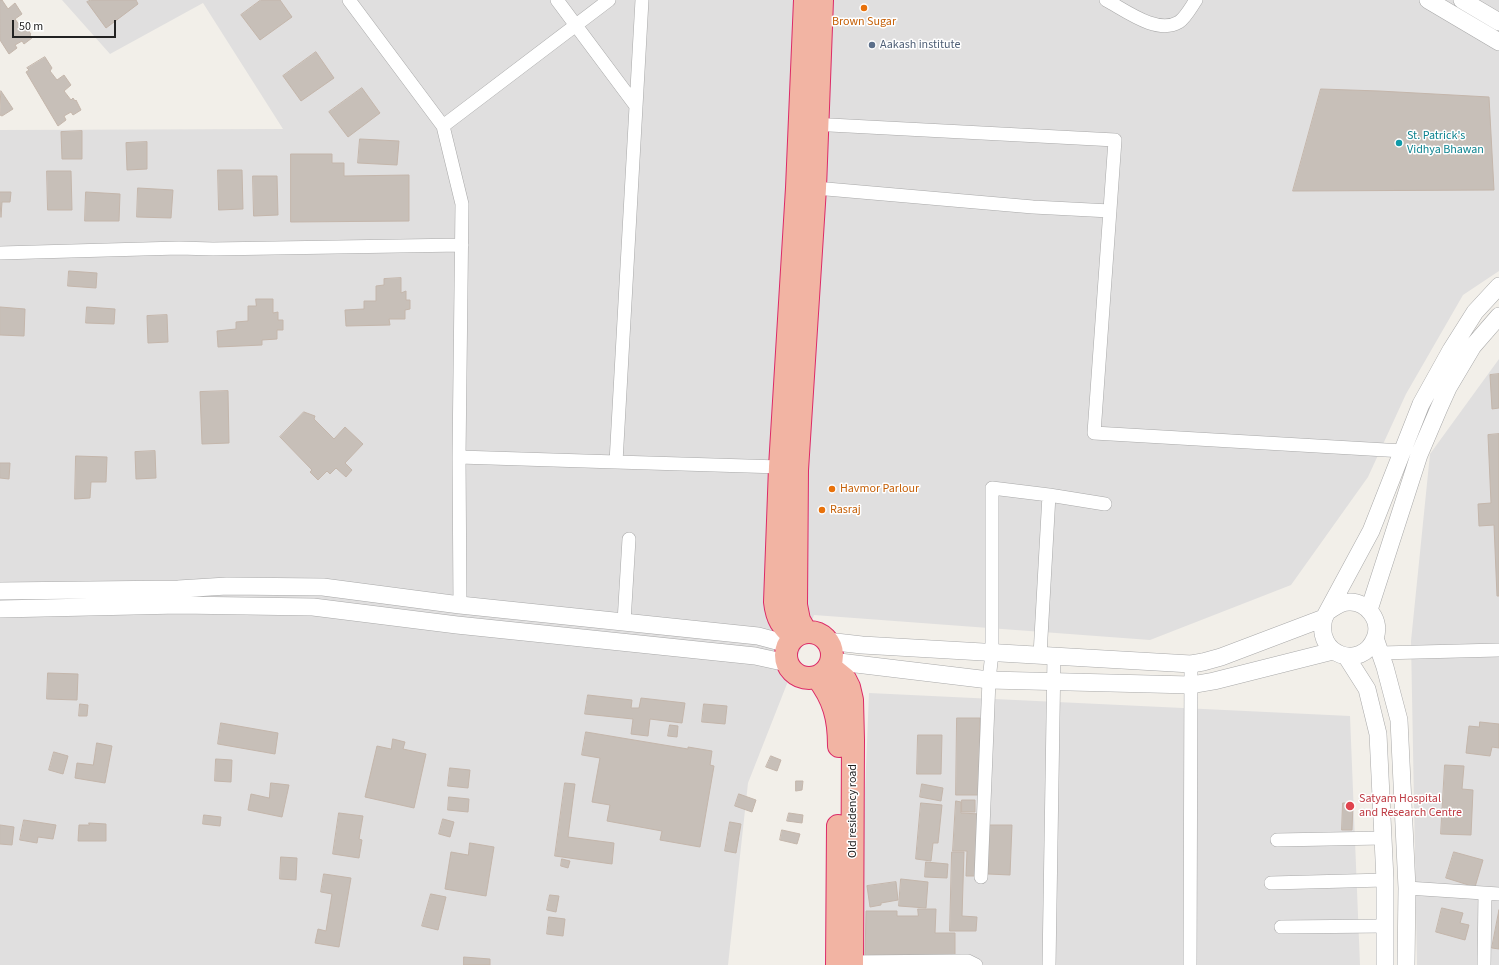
<!DOCTYPE html>
<html>
<head>
<meta charset="utf-8">
<style>
	body { margin:0 }
	#map { position:relative; width:1499px; height:965px; overflow:hidden; background:#f2efe9; font-family:"Source Sans 3",sans-serif }
	canvas { display:block }
	.scale { position:absolute; left:12px; top:20px; width:104px; height:18px; box-sizing:border-box; border:2px solid #222; border-top:0; padding-left:5px; font-size:12px; line-height:14px; white-space:nowrap; color:#222; -webkit-text-stroke:3px #fff; paint-order:stroke }
</style>
</head>
<body>
<div id="map">
<canvas width="1499" height="965"></canvas>
<div class="scale">50 m</div>
</div>
<script>
const ctx = document.querySelector('canvas').getContext('2d');
ctx.lineJoin = 'round';
function paint(path, color) { ctx.fillStyle = color; ctx.fill(path, 'evenodd'); }
function stroke(path, color, width, dash) { ctx.strokeStyle = color; ctx.lineWidth = width; ctx.lineCap = dash ? 'butt' : 'round'; ctx.setLineDash(dash || []); ctx.stroke(path); }
function write(font, color, halo, rows, align = 'center') {
  ctx.font = font + ' "Source Sans 3",sans-serif'; ctx.lineWidth = 3; ctx.setLineDash([]); ctx.textBaseline = 'middle'; ctx.strokeStyle = halo; ctx.fillStyle = color; for (const [text, x, y, turn = 0] of rows) {
    ctx.save(); ctx.translate(x, y); ctx.rotate((+turn || 0) * Math.PI / 180); ctx.textAlign = isNaN(turn) ? turn : align; if (halo) ctx.strokeText(text, 0, 0); ctx.fillText(text, 0, 0); ctx.restore();
  }
}
const residential = new Path2D(`
	M62,0H1499V271L1463,295L1406,394L1368,477L1291,585L1150,640L814,615L748,783L728,965H0V130L283,129L203,3L110,54Z
	M1499,359V965H1417L1411,641L1430,454Z
	M869,693L1350,716L1360,965H858Z`);
const building = new Path2D(`
	M0,0H2L8,9L15,3L22,14L15,19L22,29L24,27L26,29H27L31,34L30,35L32,38L24,44L22,41L15,45L17,48L9,54L0,40Z
	M91,0H136L138,4L106,28L87,2Z
	M261,0H280L292,17L260,40L241,15Z
	M316,52L334,78L301,101L283,76Z
	M45,57L52,68L50,71L57,80L64,75L71,85L64,91L71,100L73,98L75,101L76,100L81,110L73,115L71,112L64,116L66,120L58,126L26,72L29,70L27,68Z
	M362,88L380,113L348,137L329,112Z
	M1321,89L1379,91L1489,97L1494,190L1293,191Z
	M1,91L13,109L2,116L0,115Z
	M82,131V159H62L61,132Z
	M360,139L399,141L397,165L358,163Z
	M147,142V169L127,170L126,143Z
	M291,154H332V163H344V176L409,175V221L291,222Z
	M218,170H242L243,209L219,210Z
	M47,171H71L72,210H48Z
	M253,176H277L278,215L254,216Z
	M138,188L173,190L171,218L137,217Z
	M0,192H11L10,202H2L1,217Z
	M86,192L120,194L119,221H85Z
	M69,271L97,273L96,288L68,286Z
	M401,278V293L406,291V300H410V309L405,310V319H389L390,325L346,326L345,310L364,309V301H376V286L384,285V279Z
	M256,299H273V313L278,312V320H283V330H277V339L262,340V345L218,347L217,331L236,329V322L248,321V306H256Z
	M0,307L25,309L24,336L0,335Z
	M87,307L115,309L114,324L86,323Z
	M167,315L168,342L148,343L147,316Z
	M1499,374V408L1492,409L1490,375Z
	M228,391L229,443L202,444L200,392Z
	M304,412L315,416L314,419L334,439L345,427L363,444L345,463L352,470L346,477L336,468L330,474L327,471L318,480L310,472L312,470L280,437Z
	M1499,434V596H1497L1494,525L1479,526L1478,504L1491,503L1488,435Z
	M155,451L156,478L136,479L135,452Z
	M76,456L107,457L106,482H91L90,498L75,499Z
	M0,463H10L9,479L0,478Z
	M48,673L78,674L77,700L47,699Z
	M588,695L632,700L631,708H639L641,698L685,703L682,723L650,719L648,736L631,734L633,719L585,714Z
	M80,704L88,705L87,716H79Z
	M704,704L727,706L725,724L702,722Z
	M957,718H980L979,795H956Z
	M1480,722L1499,724V748L1492,747L1490,756L1466,753L1469,726L1479,727Z
	M221,723L278,733L275,754L218,744Z
	M670,725L678,726L677,737L668,736Z
	M586,732L688,749V747L712,751L710,765L714,766L700,847L660,840L662,831L607,821L610,805L592,802L600,758L582,755Z
	M918,735H942L941,774H917Z
	M393,739L405,742L403,749L426,754L414,808L365,797L377,746L391,749Z
	M97,743L112,746L105,783L75,778L77,763L93,765Z
	M54,752L68,756L63,774L49,770Z
	M771,756L781,760L777,771L766,767Z
	M216,759L232,760L231,782L215,781Z
	M1445,765L1464,766L1462,789L1473,790L1471,835L1441,834Z
	M450,768L470,770L468,788L448,786Z
	M796,781H803L802,790L796,791Z
	M271,783L289,785L282,817L248,810L251,794L269,798Z
	M565,783L575,784L568,837L614,843L612,864L555,856Z
	M922,784L943,788L941,801L920,797Z
	M739,794L756,800L752,812L735,806Z
	M449,797L469,799L468,812L448,810Z
	M962,800H975V812H962Z
	M956,801L961,802V813L980,814L977,876H966L967,851H953Z
	M921,803L942,805L938,843H933L931,861L916,859Z
	M1343,803H1353L1352,830H1342Z
	M339,813L363,816L359,839L362,840L359,858L333,854Z
	M789,813L803,815L802,823L787,821Z
	M204,815L221,817L220,826L203,824Z
	M443,819L454,822L450,837L439,834Z
	M24,820L56,825L53,839L38,837L37,843L20,840Z
	M730,822L741,824L736,853L725,851Z
	M89,823L106,824V841H78L79,825H89Z
	M0,825L14,827L12,845L0,844Z
	M989,825H1012L1010,875L988,874Z
	M782,830L800,834L797,844L780,840Z
	M470,843L494,847L486,896L445,889L451,852L468,855Z
	M952,852H964L962,916L977,917L976,931H950Z
	M1454,852L1483,860L1475,887L1446,878Z
	M281,857L297,858L296,880L280,879Z
	M562,859L570,861L568,868L561,866Z
	M926,862L948,864L947,878L925,877Z
	M324,874L351,878L339,947L315,943L318,929L326,931L332,894L321,892Z
	M901,879L928,882L926,908L899,906Z
	M896,882L898,900L881,903V905L870,907L867,886Z
	M431,894L446,897L438,930L422,926Z
	M550,895L559,896L556,912L547,910Z
	M1442,908L1463,913L1460,923L1469,925L1465,940L1436,932Z
	M918,909H936L935,933H955V958L865,957L866,911H897V916H918Z
	M1499,910V949L1492,948Z
	M549,917L565,919L563,936L547,934Z
	M464,957L490,959V965H464Z`);
const minor = new Path2D(`
	M349,0L443,126
	M557,0L636,106
	M642,0L616,462L780,467
	M1106,0C1125,10 1157,35 1179,22C1186,17 1191,7 1196,0
	M811,124L1115,140L1094,433L1403,451
	M815,188L1033,207L1110,211
	M0,253L179,248L213,249L462,245
	M459,457L616,462
	M460,605L459,457L462,204L443,126L609,0
	M624,622L629,539
	M1380,653L1499,650
	M1040,655L1049,495
	M1277,840L1383,838
	M981,877L989,680L992,653V488L1049,495L1105,504
	M1271,883L1385,880
	M1407,888L1499,894
	M1281,927L1385,926
	M852,962L962,961H968L976,965
	M1049,965L1054,656
	M1190,965L1191,664
	M1484,965L1485,894`);
const tertiary = new Path2D(`
	M1428,0L1499,42
	M1462,0L1499,22
	M0,591L178,589L227,586L323,587L460,605L758,636L788,644
	M0,609L179,605L313,607L457,625L755,656L787,663
	M1330,610C1336,606 1341,602 1349,602C1367,601 1382,621 1375,638C1362,671 1314,656 1324,618L1371,531L1421,404L1451,350L1475,312L1499,286
	M1369,610L1419,455L1439,408L1448,388L1473,346L1499,316
	M1375,638L1385,667L1399,720L1407,888L1406,965
	M827,641L862,645L1191,664L1203,662L1221,657L1324,618
	M1346,656L1367,689L1378,734L1385,880V965
	M831,661L989,680L1191,685L1214,681L1333,651`);
const trunk = new Path2D(`
	M806,632L799,620L796,605L797,470L815,188L822,0
	M786 655a23 23 0 1 1 46 0a23 23 0 1 1-46 0Z
	M794,637C782,625 777,620 775,602L780,467L797,188L805,0
	M829,666L845,679L849,687L852,700L853,740L852,965
	M817,677C834,699 839,718 839,746
	M837,965L838,826`);
const markers = [
	[864,8,4,"#e8710a"],
	[872,45,4,"#5c6f8a"],
	[1399,143,4,"#0f9aa8"],
	[832,489,4,"#e8710a"],
	[822,510,4,"#e8710a"],
	[1350,806,5,"#e0444e"]
];
const foodNames = [
	["Brown Sugar",864,22,"center"],
	["Havmor Parlour",840,489],
	["Rasraj",830,510]
];
const serviceNames = [
	["Aakash institute",880,45]
];
const cultureNames = [
	["St. Patrick's",1407,136],
	["Vidhya Bhawan",1407,150]
];
const healthNames = [
	["Satyam Hospital",1359,799],
	["and Research Centre",1359,813]
];
const streetNames = [
	["Old residency road",853,811,-90]
];
paint(residential, '#e0dfdf');
paint(building, '#c7bfb8');
stroke(building, '#c4b6ab', 1);
stroke(minor, '#a9a9a9', 14);
stroke(tertiary, '#a9a9a9', 18);
stroke(trunk, '#dc2a67', 24);
stroke(minor, '#fff', 13);
stroke(tertiary, '#fff', 17);
stroke(trunk, '#f2b4a3', 22);
for (const [x, y, r, color] of markers) { const dot = new Path2D(); dot.arc(x, y, r, 0, 2 * Math.PI); ctx.fillStyle = color; ctx.fill(dot); stroke(dot, '#fff', 1.5); }
write('12px', '#c56008', '#fff', foodNames, 'left');
write('12px', '#4e5e75', '#fff', serviceNames, 'left');
write('12px', '#0d838f', '#fff', cultureNames, 'left');
write('12px', '#be3a42', '#fff', healthNames, 'left');
write('12px', '#222', '#fff', streetNames);
</script>
</body>
</html>
